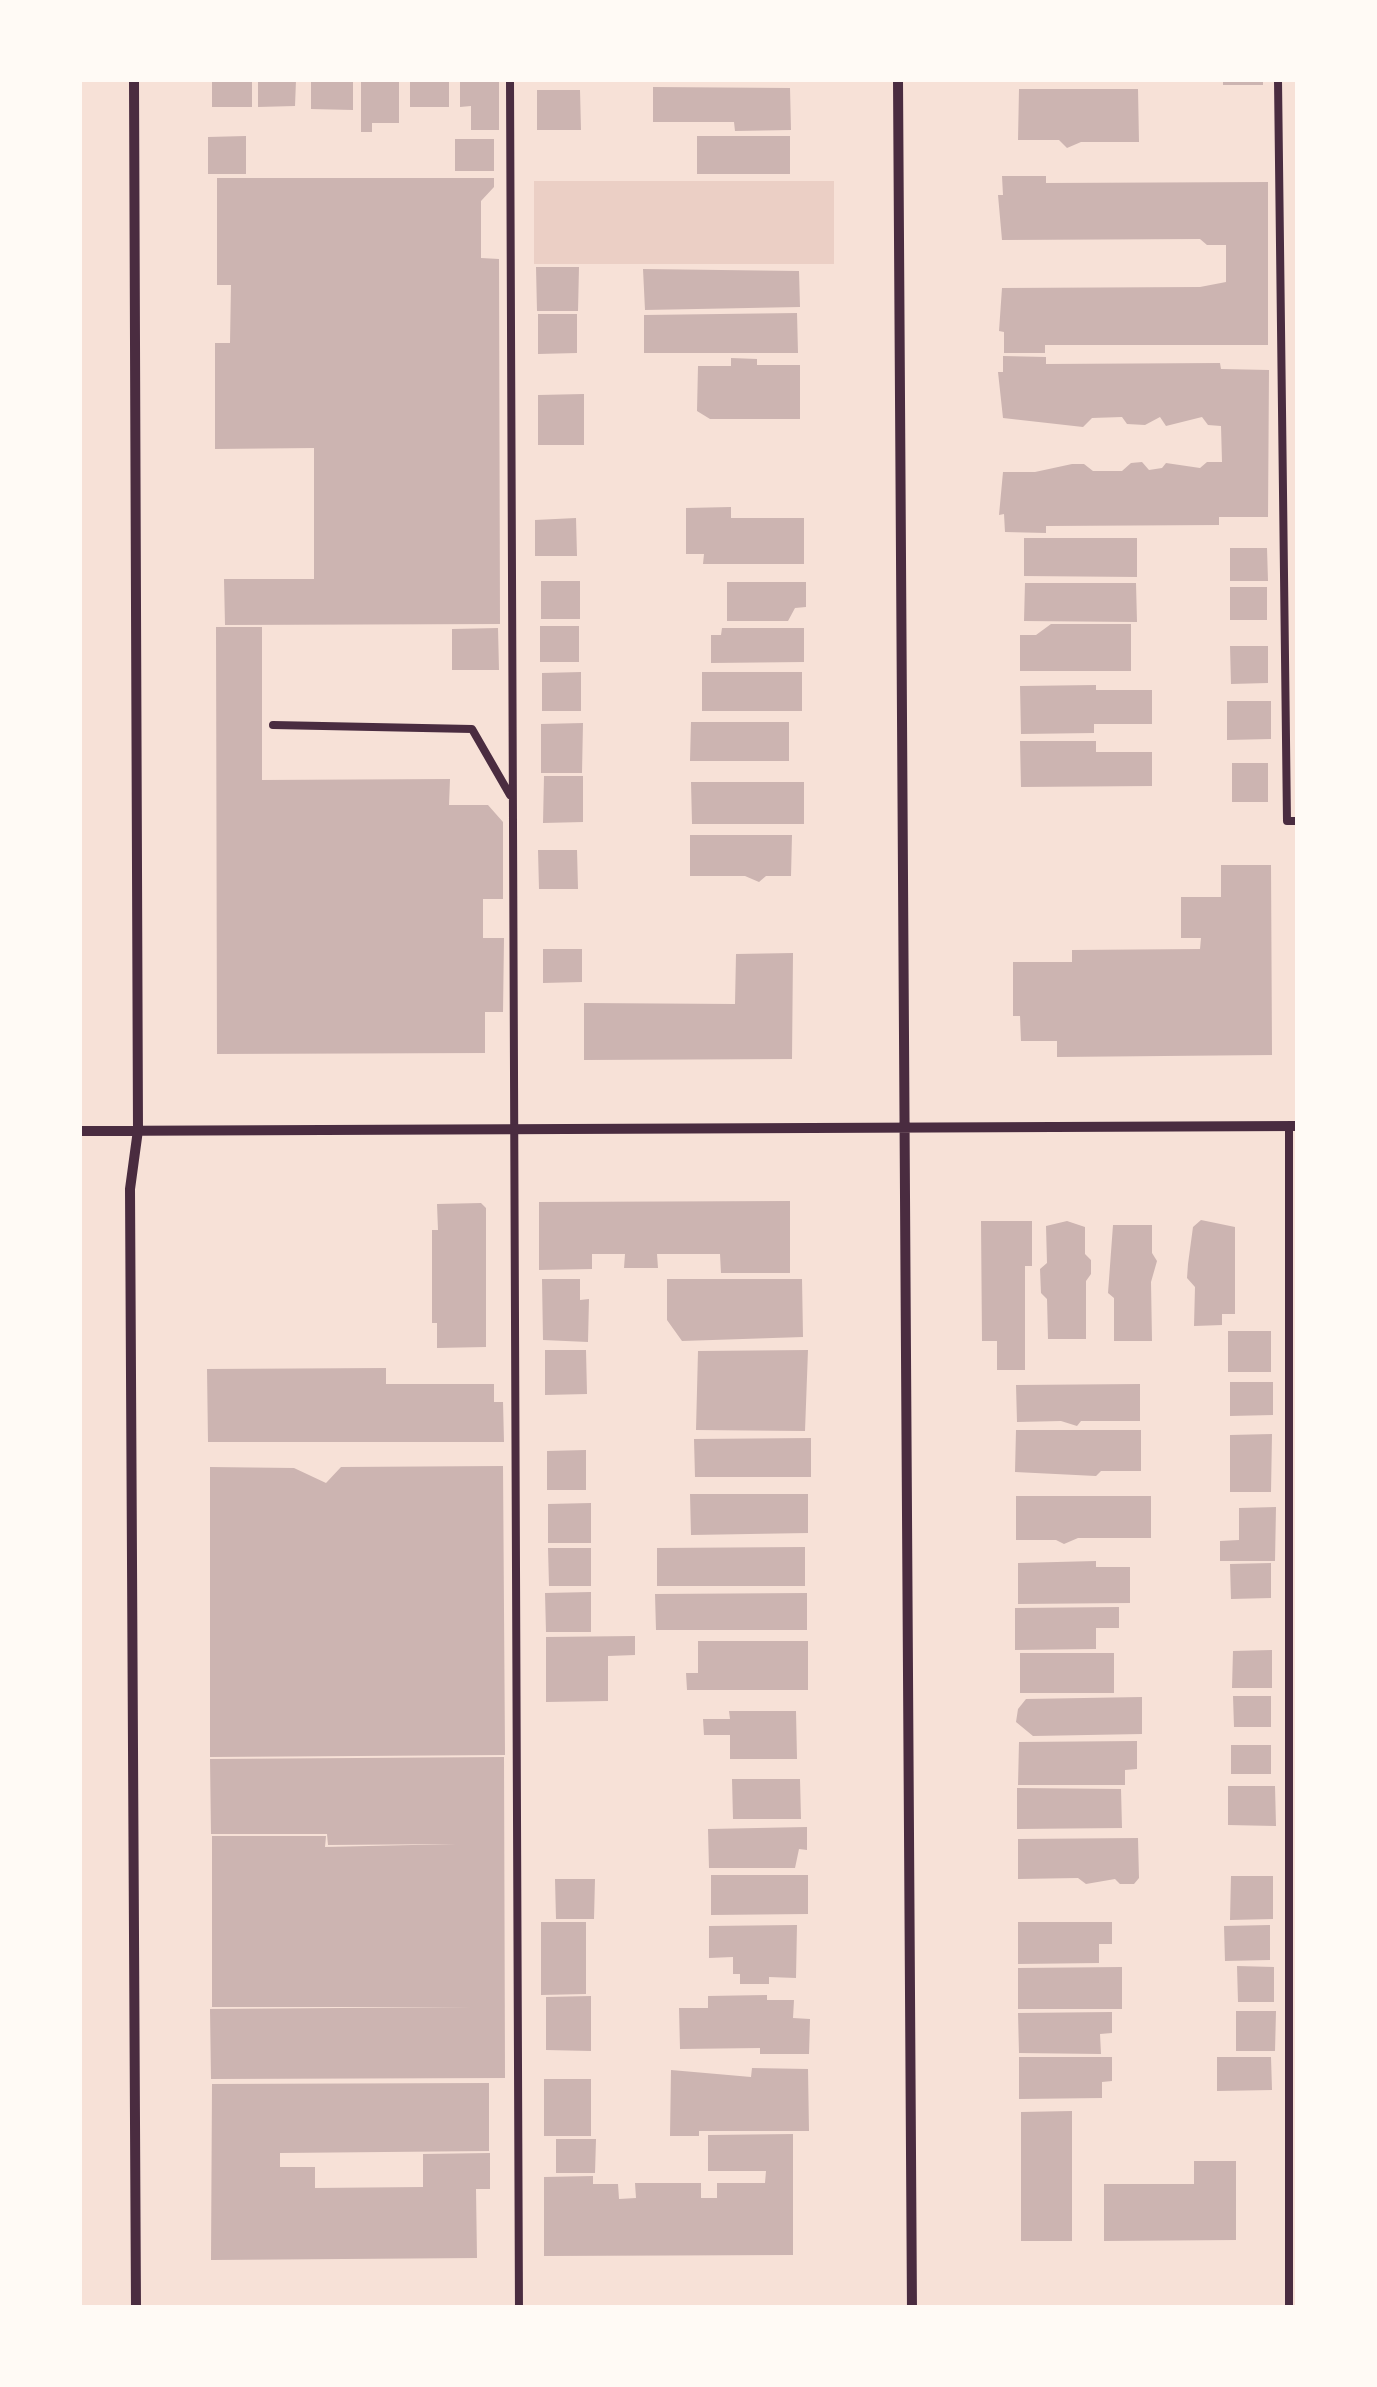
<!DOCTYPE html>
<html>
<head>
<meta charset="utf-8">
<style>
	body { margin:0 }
	#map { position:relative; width:1377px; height:2387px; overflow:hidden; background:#f7e1d7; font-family:Georgia,serif }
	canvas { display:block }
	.frame { position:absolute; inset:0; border:82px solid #fffaf5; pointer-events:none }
</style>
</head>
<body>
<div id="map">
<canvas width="1377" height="2387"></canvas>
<div class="frame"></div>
</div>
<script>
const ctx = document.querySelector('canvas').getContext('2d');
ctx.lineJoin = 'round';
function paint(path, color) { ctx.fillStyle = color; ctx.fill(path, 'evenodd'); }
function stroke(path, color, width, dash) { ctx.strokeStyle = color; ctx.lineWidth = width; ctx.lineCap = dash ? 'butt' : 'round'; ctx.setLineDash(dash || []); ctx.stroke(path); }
const green = new Path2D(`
	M534,181H834V264H534Z`);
const building = new Path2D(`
	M212,80H252V107H212Z
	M258,80H296L295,106L258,107Z
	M311,80H353V110L311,109Z
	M361,80H399V123H372V132H361Z
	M410,80H449V107H410Z
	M460,80H499V130H471V106L460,107Z
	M1223,80H1263V85H1223Z
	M653,87L790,88L791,130L735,131L734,122H653Z
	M1019,89H1138L1139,142H1081L1067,148L1059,140H1018Z
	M537,90H580L581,130H537Z
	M246,136V174H208V137Z
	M697,136H790V174H697Z
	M455,139H494V171H455Z
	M1002,176H1046V183L1268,182V345H1045V353H1004V332L999,331L1002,288L1200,287L1226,282V245H1207L1200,239L1002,240L998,195H1003Z
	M217,178H494V187L481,201V258L499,259L500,624L225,625L224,579H314V448L215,449V343H230L231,285H217Z
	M536,267H579L578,311H537Z
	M643,269L799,271L800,307L645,310Z
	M797,313L798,353H644V315Z
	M538,314H577V353L538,354Z
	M1003,356L1046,357V364L1220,363L1221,369L1269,370L1268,517H1219V525L1046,526V533L1005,532L1004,514L999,515L1003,472H1035L1072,464H1084L1093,471H1122L1131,463L1142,462L1149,470L1162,468L1166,463L1200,468L1207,462H1222L1221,426L1208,425L1202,417L1166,426L1160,417L1145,425L1127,424L1122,417L1092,418L1083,427L1003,418L998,372H1003Z
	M731,358L757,359V365H800V419H710L697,411L698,366H731Z
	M584,394V445H538V395Z
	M731,507V518H804V564H703L704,554H686V508Z
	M576,518L577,556H535V520Z
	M1024,538H1137V577L1024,576Z
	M1230,548H1267L1268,581H1230Z
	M541,581H580V619H541Z
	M727,582H806V607L795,608L788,621H727Z
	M1025,583H1136L1137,622L1024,621Z
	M1230,587H1267V620H1230Z
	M1051,624H1131V671H1020V635H1036Z
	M540,626H579V662H540Z
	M216,627H262V780L450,779L449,805H488L503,822V899H483V938H504L503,1012H485V1053L217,1054Z
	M498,628L499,670H452V629Z
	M722,628H804V662L711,663V635H721Z
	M1230,646H1268V683L1231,684Z
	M581,672V711H542V673Z
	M702,672H802V711H702Z
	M1096,685V690H1152V724H1094V733L1021,734L1020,686Z
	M1227,701H1271V739L1227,740Z
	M691,722H789V761H690Z
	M583,723L582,773H541V724Z
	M1020,741H1096V752H1152V786L1021,787Z
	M1232,763H1268V802H1232Z
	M544,776H583V822L543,823Z
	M691,782H804V824H692Z
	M690,835H792L791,876H766L759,882L745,876H690Z
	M538,850H577L578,889H539Z
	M1221,865H1271L1272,1055L1057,1057V1041H1021L1020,1016H1013V962H1072V950L1200,949L1201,938H1181V897H1221Z
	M543,949H582V982L543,983Z
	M793,953L792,1059L584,1060V1003L735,1004L736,954Z
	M790,1201V1273H721L720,1254H657L658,1268H624L625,1254H592V1269L539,1270V1202Z
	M481,1203L486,1208V1347L437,1348V1323H432V1230H438L437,1204Z
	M1201,1220L1235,1227V1314H1222V1325L1194,1326L1195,1287L1187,1278L1188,1264L1193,1227Z
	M981,1221H1032V1266H1025V1370H997V1341H982Z
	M1067,1221L1085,1227V1254L1091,1260V1274L1086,1281V1339H1048L1047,1299L1041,1293L1040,1269L1047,1263L1046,1226Z
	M1113,1225H1152V1253L1157,1261L1151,1282L1152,1341H1114V1298L1108,1293Z
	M542,1279H580V1300L589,1299L588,1342L543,1340Z
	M667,1279H802L803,1337L682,1341L667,1320Z
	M1228,1331H1271V1372H1228Z
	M545,1350H586L587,1394L545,1395Z
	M808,1350L805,1431L696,1430L698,1351Z
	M386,1368V1384H494V1402H503L504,1442H208L207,1369Z
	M1230,1382H1273V1415L1230,1416Z
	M1140,1384V1421H1081L1077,1426L1061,1421L1017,1422L1016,1385Z
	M1016,1430H1141V1471H1101L1096,1476L1015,1472Z
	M1272,1434L1271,1492H1230V1435Z
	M811,1438V1477H695L694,1439Z
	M586,1450V1490H547V1451Z
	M503,1466L505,1755L210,1757V1467L294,1468L326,1483L341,1467Z
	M690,1494H808V1533L691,1535Z
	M1016,1496H1151V1538H1078L1064,1544L1056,1540H1016Z
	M591,1503V1543H548V1504Z
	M1276,1507L1275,1561H1220V1541L1239,1540V1508Z
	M805,1547V1586H657V1548Z
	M548,1548H591V1586H549Z
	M1096,1561V1567H1130V1603L1018,1604V1563Z
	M1271,1563V1598L1231,1599L1230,1564Z
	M591,1592V1632H546L545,1593Z
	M807,1593V1630H656L655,1594Z
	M1119,1607V1628H1096V1649L1015,1650V1608Z
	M635,1636V1655L608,1656V1701L546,1702V1637Z
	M698,1641H808V1690H687L686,1673H698Z
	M1272,1650V1688H1232L1233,1651Z
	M1020,1653H1114V1693H1020Z
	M1233,1696H1271V1727H1234Z
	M1142,1697V1734L1033,1736L1016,1722L1018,1709L1026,1699Z
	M729,1711H796L797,1759H730V1735H704L703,1719H730Z
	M1137,1741V1769L1125,1770V1785H1018L1019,1742Z
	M1231,1745H1271V1774H1231Z
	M504,1757L505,2078L211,2079L210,2009L472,2007H212V1836H326L325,1847L456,1844L328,1845L327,1834H211L210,1759Z
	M732,1779H800L801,1819H733Z
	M1228,1786H1275L1276,1826L1228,1825Z
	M1017,1788L1121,1789L1122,1828L1017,1829Z
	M807,1827V1850L799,1849L795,1868H709L708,1829Z
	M1138,1838L1139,1878L1134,1884H1120L1115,1879L1086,1884L1078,1878L1018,1879V1839Z
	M711,1875H808V1914L711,1915Z
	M1231,1876H1273V1919L1230,1920Z
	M555,1879H595L594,1919H556Z
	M541,1922H586V1994L541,1995Z
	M1018,1922H1112V1944H1099V1963L1018,1964Z
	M797,1925L796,1978L769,1977V1984H740V1974H733V1957L709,1958V1926Z
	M1270,1925V1960L1225,1961L1224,1926Z
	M1237,1966L1274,1967V2002H1238Z
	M1122,1967V2009H1018V1968Z
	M767,1995V2000H794L793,2018L810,2019L809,2054H760V2048L680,2049L679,2008H708V1996Z
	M591,1996V2051L546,2050V1997Z
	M1236,2011H1276L1275,2051H1236Z
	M1112,2012V2033L1100,2034L1101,2054L1019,2053L1018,2013Z
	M1019,2057H1112V2081L1102,2082V2098L1019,2099Z
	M1217,2057H1271L1272,2090L1217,2091Z
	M752,2068L808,2069L809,2131H699V2136H670L671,2070L751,2077Z
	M544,2079H591V2136H544Z
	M489,2083V2151L280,2153V2167H315V2188L423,2187V2154L490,2153V2189H476L477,2258L211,2260L212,2084Z
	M1072,2111V2241H1021V2112Z
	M793,2134V2255L544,2256V2177L593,2176V2184H618L619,2199L636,2198L635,2183H701V2198H717V2183H765L766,2171H708V2135Z
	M556,2139H596L595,2173H556Z
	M1194,2161H1236V2240L1104,2241V2184H1194Z`);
const service = new Path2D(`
	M510,80L519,2307
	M1278,80L1287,821H1297
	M273,725L472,729L510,795
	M1289,2307V1126`);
const minor = new Path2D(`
	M134,80L138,1130L130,1189L136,2307
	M898,80L912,2307
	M80,1131L1297,1126`);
paint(green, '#ebcfc5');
paint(building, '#ccb4b1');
stroke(service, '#4a2c40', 8);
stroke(minor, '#4a2c40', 10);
</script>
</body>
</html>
